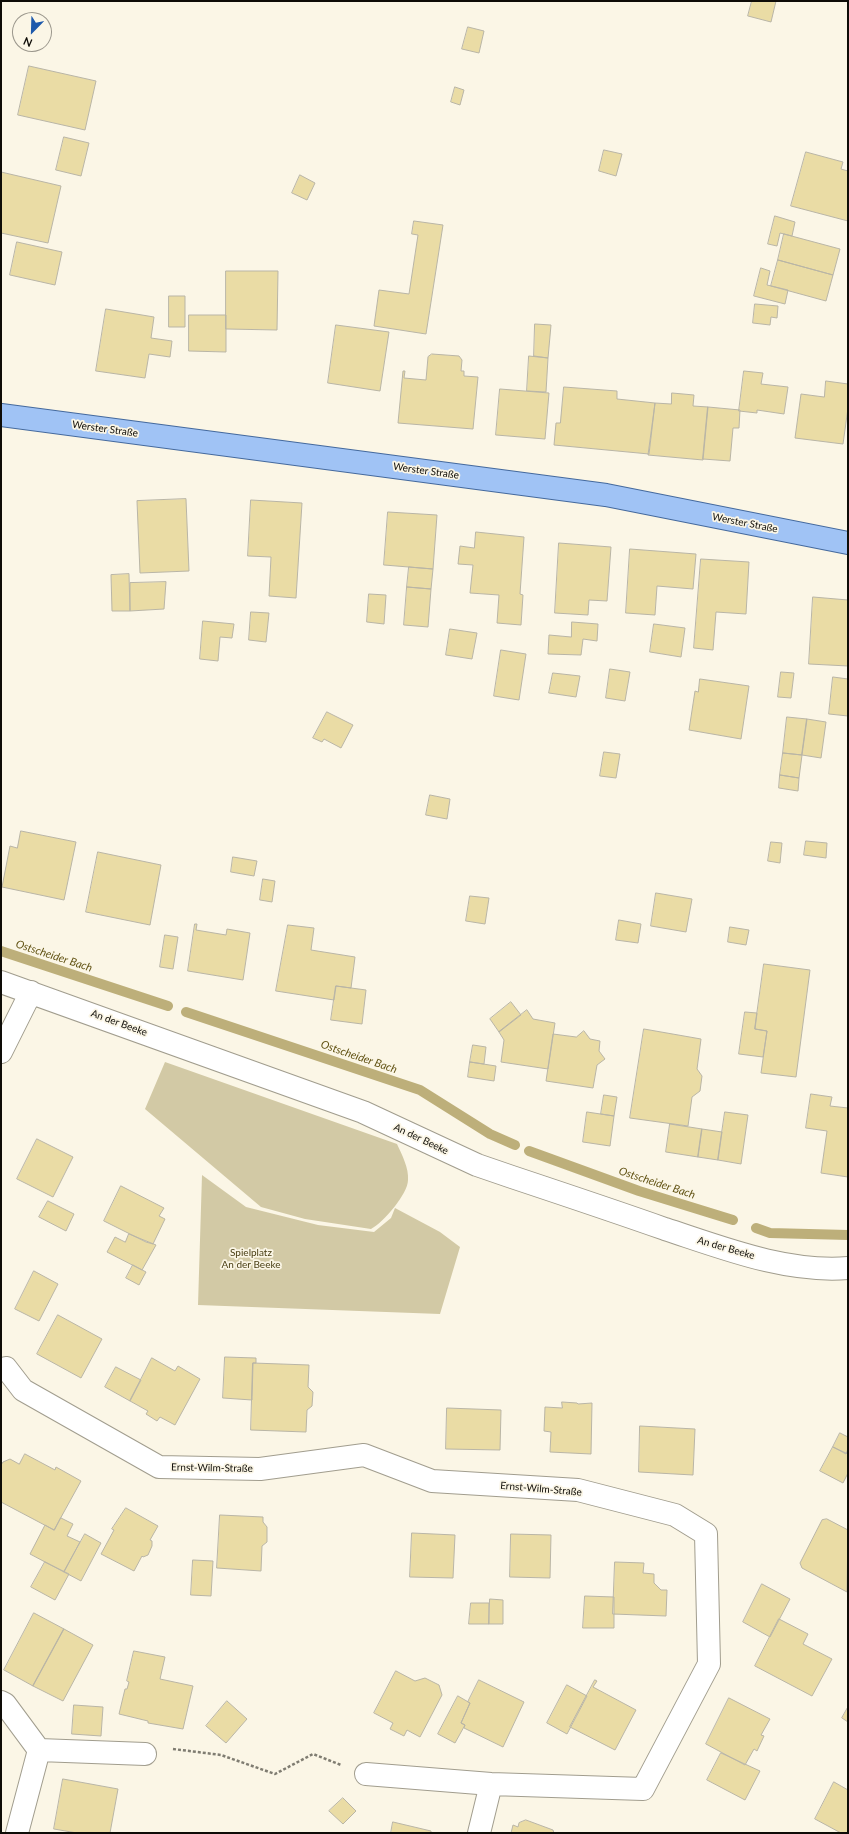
<!DOCTYPE html>
<html>
<head>
<meta charset="utf-8">
<style>
	body { margin:0 }
	#map { position:relative; width:849px; height:1834px; overflow:hidden; background:#fbf6e6; font-family:Lato,sans-serif }
	canvas { display:block }
	.frame { position:absolute; inset:0; border:2px solid #0e0c07; pointer-events:none }
	.north { position:absolute; left:12px; top:12px; width:40px; height:40px; box-sizing:border-box; background:#fbf6e6; border:1px solid #9c988d; border-radius:50%; rotate:203deg; font-size:11px; font-weight:700; line-height:16px; text-align:center; color:#0e0c07 }
	.north::after { content:''; display:block; margin:auto; width:14px; height:18px; background:#1d59ab; clip-path:polygon(50% 0,100% 100%,50% 72%,0 100%) }
</style>
</head>
<body>
<div id="map">
<canvas width="849" height="1834"></canvas>
<div class="frame"></div>
<div class="north">N</div>
</div>
<script>
const ctx = document.querySelector('canvas').getContext('2d');
ctx.lineJoin = 'round';
function paint(path, color) { ctx.fillStyle = color; ctx.fill(path, 'evenodd'); }
function stroke(path, color, width, dash) { ctx.strokeStyle = color; ctx.lineWidth = width; ctx.lineCap = dash ? 'butt' : 'round'; ctx.setLineDash(dash || []); ctx.stroke(path); }
function write(font, color, halo, rows, align = 'center') {
  ctx.font = font + ' Lato,sans-serif'; ctx.lineWidth = 3.5; ctx.setLineDash([]); ctx.textBaseline = 'middle'; ctx.strokeStyle = halo; ctx.fillStyle = color; for (const [text, x, y, turn = 0] of rows) {
    ctx.save(); ctx.translate(x, y); ctx.rotate((+turn || 0) * Math.PI / 180); ctx.textAlign = isNaN(turn) ? turn : align; if (halo) ctx.strokeText(text, 0, 0); ctx.fillText(text, 0, 0); ctx.restore();
  }
}
const green = new Path2D(`
	M165,1062L397,1144C402,1155 409,1168 408,1180C408,1194 383,1223 371,1229L305,1219L261,1207L145,1109Z
	M202,1175L246,1207L318,1225L374,1232L391,1218L395,1208L440,1232L460,1247L440,1314L198,1305Z`);
const stream = new Path2D(`
	M1,951L168,1006
	M186,1012L420,1090L490,1134L515,1145
	M529,1151L639,1191L733,1220
	M756,1228L770,1233L848,1235`);
const building = new Path2D(`
	M752,1H776L771,22L748,16Z
	M468,27L484,31L479,53L462,49Z
	M29,66L96,81L85,130L18,115Z
	M455,87L464,90L460,105L451,102Z
	M64,137L89,143L81,176L56,170Z
	M604,150L622,154L616,176L599,171Z
	M806,152L843,162L841,169L848,171V221L791,206Z
	M1,172L61,186L48,243L1,233Z
	M300,175L315,183L307,200L292,193Z
	M775,216L795,222L792,236L780,233L777,246L768,244Z
	M414,221L443,225L426,334L374,326L379,290L409,294L418,235L412,234Z
	M784,234L840,249L833,275L778,260Z
	M17,242L62,252L55,285L10,275Z
	M778,260L833,275L826,301L771,286Z
	M761,268L770,271L767,285L788,290L785,304L754,296Z
	M226,271H278L277,330L226,329Z
	M169,296H185V327H169Z
	M755,304L778,306L777,318L771,317L770,325L753,323Z
	M106,309L154,317L151,338L172,341L170,357L149,354L145,378L96,371Z
	M189,315H226V352L189,351Z
	M535,324L551,325L548,358L534,356Z
	M336,325L389,332L380,391L328,383Z
	M432,354L459,356L462,360L461,371H464V376L478,377L473,429L398,423L403,371H405L404,378L426,380L428,357Z
	M529,356L548,358L546,392L527,391Z
	M744,371L763,373L761,384L788,387L784,414L757,410V413L739,411Z
	M826,381L848,384V408L843,444L795,438L801,394L824,397Z
	M564,387L617,391V399L655,403L649,454L554,445L556,423H560Z
	M500,389L549,393L545,439L496,435Z
	M672,393L694,395L693,406L708,407L703,460L648,455L655,403L671,404Z
	M708,407L740,410L739,428H733L730,461L703,459Z
	M186,499L189,571L140,573L137,501Z
	M251,500L302,503L296,598L269,596L271,557L248,556Z
	M388,512L437,515L433,569L384,565Z
	M476,532L524,537L520,594L523,595L521,625L497,623L499,595L470,593L473,565L458,564L460,546L474,548Z
	M559,543L611,547L607,601L589,600L588,615L555,613Z
	M630,549L696,554L693,589L657,586L655,615L626,613Z
	M701,559L749,562L746,614L716,612L713,650L694,648Z
	M409,567L433,569L431,589L407,587Z
	M129,574L130,611H112L111,575Z
	M166,582L164,609L130,611V583Z
	M407,587L431,589L428,627L404,625Z
	M369,594L386,595L384,624L367,622Z
	M813,597L848,600V666L809,664Z
	M251,612L269,613L266,642L249,640Z
	M203,621L234,624L232,638L220,637L218,661L200,659Z
	M572,622L598,624L597,641L583,639L581,655L548,654L549,635L571,637Z
	M654,624L685,628L681,657L650,652Z
	M450,629L477,633L472,659L446,655Z
	M501,650L526,654L519,700L494,696Z
	M610,669L630,672L625,701L606,698Z
	M781,672L794,673L791,698L778,697Z
	M553,673L580,676L576,697L549,693Z
	M833,677L848,679V716L829,714Z
	M700,679L749,686L741,739L689,730L695,691L698,692Z
	M327,712L353,725L341,748L324,739L322,742L313,738Z
	M787,717L807,719L802,755L783,753Z
	M807,719L826,722L821,758L802,755Z
	M604,752L620,754L616,778L600,776Z
	M783,753L802,755L799,778L780,775Z
	M780,775L799,778L798,791L779,788Z
	M430,795L450,799L447,819L426,815Z
	M21,831L76,842L64,900L2,887L10,846L17,848Z
	M806,841L827,843L826,858L804,855Z
	M771,842L782,843L780,863L768,861Z
	M98,852L161,865L150,925L86,912Z
	M233,857L257,861L254,876L231,872Z
	M263,879L275,881L272,902L260,900Z
	M656,893L692,899L686,932L651,926Z
	M470,896L489,898L485,924L466,921Z
	M619,920L641,924L638,943L616,940Z
	M195,924H197L196,930L226,935L227,929L250,933L243,980L188,971Z
	M288,925L314,928L311,950L355,957L351,988L336,986L334,1000L276,991Z
	M730,927L749,930L746,945L728,942Z
	M165,935L178,937L173,969L160,967Z
	M764,964L810,970L796,1077L761,1073L767,1031L755,1029Z
	M336,986L366,990L362,1024L331,1020Z
	M511,1002L521,1015L499,1032L490,1019Z
	M527,1010L533,1019L555,1023L548,1069L501,1062L504,1040L499,1032Z
	M745,1012L757,1013L755,1029L767,1031L763,1057L739,1054Z
	M644,1029L701,1039L697,1069L702,1076L700,1091L692,1097L688,1126L630,1118Z
	M584,1031L590,1039L600,1041L599,1051L605,1059L597,1065L593,1088L546,1081L553,1034L576,1037Z
	M473,1045L486,1047L484,1064L470,1062Z
	M470,1062L496,1066L494,1081L468,1077Z
	M811,1094L832,1097L830,1106L848,1108V1177L821,1173L827,1131L806,1128Z
	M604,1095L617,1097L614,1116L601,1114Z
	M587,1112L614,1116L610,1146L583,1142Z
	M725,1112L748,1115L741,1164L718,1160Z
	M670,1124L702,1129L698,1157L666,1152Z
	M702,1129L722,1132L718,1160L698,1157Z
	M37,1139L73,1157L53,1197L17,1179Z
	M121,1186L164,1208L159,1216L165,1219L153,1244L146,1242L104,1221Z
	M48,1201L74,1214L66,1231L39,1217Z
	M129,1234L156,1245L142,1270L107,1252L115,1237L125,1242Z
	M133,1265L146,1272L139,1285L126,1278Z
	M34,1271L58,1284L39,1321L15,1309Z
	M58,1315L102,1339L81,1378L37,1354Z
	M225,1357L256,1358V1363H253L252,1400L223,1398Z
	M152,1358L175,1371L178,1366L200,1379L175,1425L160,1417L157,1421L146,1414L148,1411L130,1401Z
	M253,1363L309,1365L308,1387L313,1392L312,1406L307,1410L306,1432L251,1430Z
	M116,1367L141,1380L130,1401L105,1387Z
	M562,1402L577,1403L578,1404L592,1403L591,1454L550,1452L551,1432L544,1431L545,1407L562,1408Z
	M447,1408L501,1410L500,1450L446,1449Z
	M640,1426L695,1429L693,1475L639,1472Z
	M840,1433L848,1437V1449L846,1454L833,1447Z
	M833,1447L848,1454V1473L843,1483L820,1471Z
	M25,1454L55,1470L56,1467L81,1481L54,1530L1,1502V1465L3,1462L10,1459L19,1464Z
	M126,1508L158,1526L150,1540L152,1541V1546L148,1555L143,1557L142,1556L134,1571L101,1554L114,1530L112,1529Z
	M220,1515L263,1517V1522L267,1527V1542L262,1546L261,1571L217,1568Z
	M61,1518L73,1524L67,1536L80,1542L64,1572L30,1554L45,1525L54,1530Z
	M827,1519L848,1530L847,1592L802,1568L800,1563L822,1520Z
	M412,1533L455,1535L453,1578L410,1577Z
	M85,1534L101,1543L81,1581L64,1572Z
	M511,1534L551,1535L550,1578L510,1577Z
	M193,1560L213,1561L211,1596L191,1595Z
	M45,1562L69,1574L55,1600L31,1587Z
	M615,1562L644,1563L643,1573L654,1574V1583L661,1590H667L666,1616L613,1614Z
	M762,1584L790,1599L770,1637L743,1622Z
	M585,1596L614,1597V1628H583Z
	M490,1599L503,1600V1624H489Z
	M471,1603H489V1624H469Z
	M34,1613L64,1629L33,1686L4,1670Z
	M779,1619L808,1634L803,1644L832,1659L812,1696L755,1666Z
	M64,1629L93,1645L63,1701L33,1686Z
	M134,1651L165,1657L160,1679L193,1686L183,1729L148,1723V1721L119,1714L125,1689H127L129,1682L127,1681Z
	M396,1671L415,1681L425,1678L439,1685L442,1695L420,1737L407,1730L404,1736L390,1729L393,1723L374,1713Z
	M479,1680L524,1702L503,1747L464,1728L465,1725L461,1723L470,1703L468,1702Z
	M595,1680L597,1681L593,1687L636,1710L615,1750L570,1727Z
	M567,1685L587,1696L567,1734L547,1723Z
	M458,1696L470,1703L461,1723L465,1725L455,1743L438,1734Z
	M729,1698L770,1719L761,1735L764,1736L757,1751L754,1749L745,1765L706,1744Z
	M227,1701L247,1719L226,1743L206,1726Z
	M74,1705L103,1707L101,1736L72,1734Z
	M848,1707V1722L842,1718Z
	M721,1753L760,1771L745,1800L707,1780Z
	M63,1779L118,1789L110,1833H77L54,1829Z
	M834,1782L848,1790V1833H841L815,1819Z
	M343,1798L356,1811L343,1824L329,1811Z
	M526,1820L553,1830L554,1833H511L513,1825L518,1827L519,1823Z
	M393,1822L431,1831V1833H391Z`);
const path = new Path2D(`
	M173,1749L221,1755L275,1774L313,1754L341,1765`);
const minor = new Path2D(`
	M1,982L363,1112L477,1165L512,1177C563,1194 614,1211 665,1229C723,1248 786,1273 848,1268
	M1,1052L31,992
	M6,1368L23,1390L159,1467L260,1469L364,1455L432,1481L578,1490L675,1515L706,1534L709,1664L643,1789L491,1784L366,1774
	M1,1702L5,1704L39,1750L17,1833
	M39,1750L145,1754
	M479,1833L491,1784`);
const major = new Path2D(`
	M1,415L606,495L848,543`);
const streetNames = [
	["Werster Straße",105,429,8],
	["Werster Straße",426,471,8],
	["Werster Straße",745,523,11],
	["An der Beeke",119,1023,20],
	["An der Beeke",421,1139,25],
	["An der Beeke",726,1248,16],
	["Ernst-Wilm-Straße",212,1468,1],
	["Ernst-Wilm-Straße",541,1489,5]
];
const parkNames = [
	["Spielplatz",251,1253],
	["An der Beeke",251,1265]
];
const waterNames = [
	["Ostscheider Bach",54,956,18],
	["Ostscheider Bach",359,1057,19],
	["Ostscheider Bach",657,1183,18]
];
paint(green, '#d2c9a5');
stroke(stream, '#bdaf7a', 10);
paint(building, '#eadca5');
stroke(building, '#b9b5a6', 1);
stroke(minor, '#a19d8e', 24);
stroke(major, '#44699d', 24);
stroke(path, '#7f7c71', 2.5, [3, 2]);
stroke(minor, '#fff', 22);
stroke(major, '#a0c3f5', 22);
write('10px', '#0e0c07', '#fbf6e6', streetNames);
write('10px', '#483d12', '#fbf6e6', parkNames);
write('italic 11px', '#625314', '#fbf6e6', waterNames);
</script>
</body>
</html>
